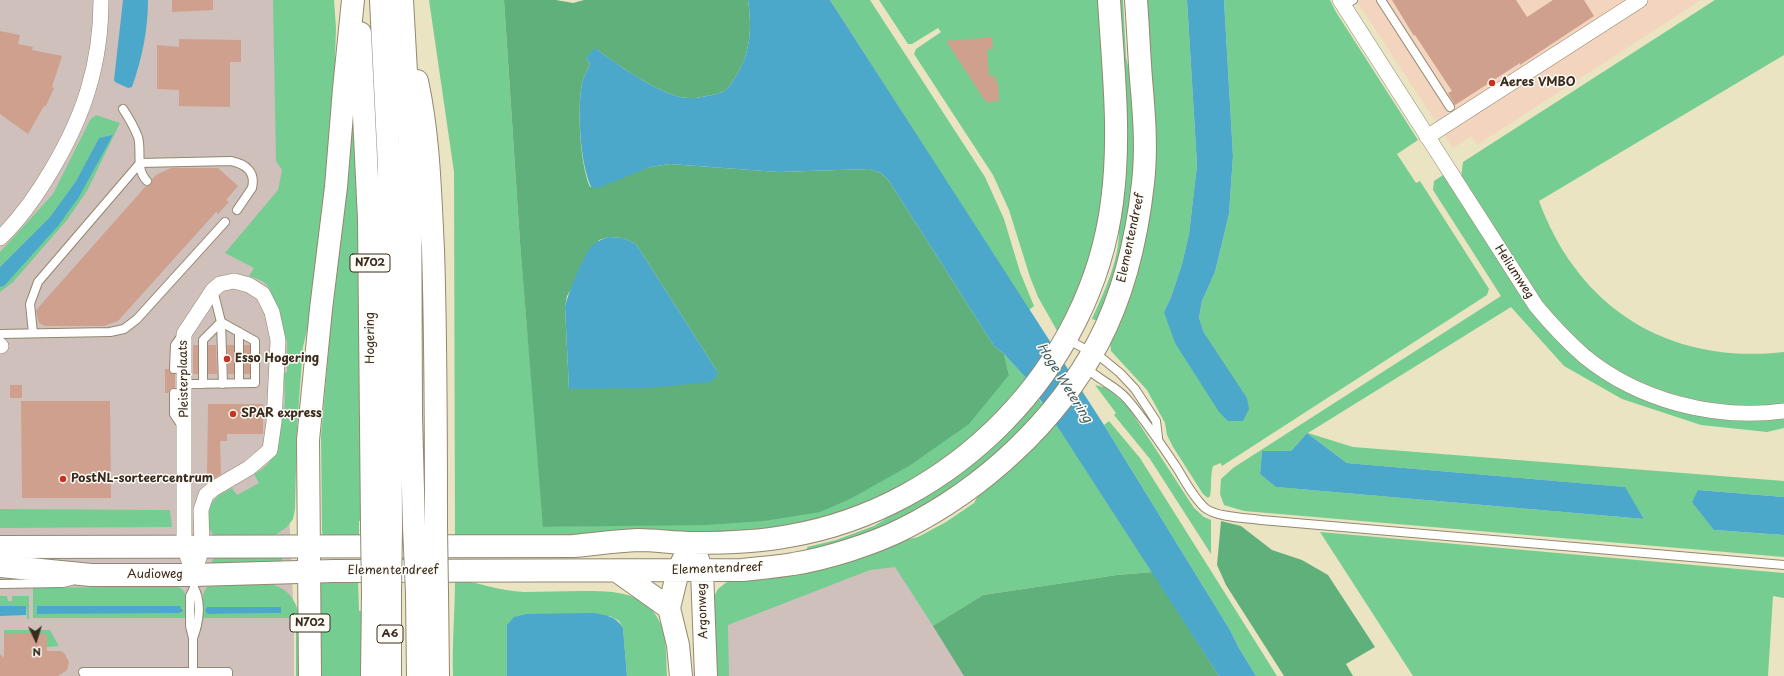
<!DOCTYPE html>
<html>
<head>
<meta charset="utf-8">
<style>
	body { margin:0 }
	#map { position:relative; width:1784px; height:676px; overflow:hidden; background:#ebe4c3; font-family:"Playpen Sans",sans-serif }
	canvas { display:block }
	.north { position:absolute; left:16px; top:620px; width:40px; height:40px; -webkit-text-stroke:3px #fdfcf7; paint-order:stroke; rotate:176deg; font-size:11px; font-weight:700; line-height:16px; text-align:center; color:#3b2a1e }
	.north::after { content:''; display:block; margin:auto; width:14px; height:18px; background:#3b2a1e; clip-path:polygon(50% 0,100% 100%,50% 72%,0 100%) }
</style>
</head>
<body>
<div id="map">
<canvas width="1784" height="676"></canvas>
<div class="north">N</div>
</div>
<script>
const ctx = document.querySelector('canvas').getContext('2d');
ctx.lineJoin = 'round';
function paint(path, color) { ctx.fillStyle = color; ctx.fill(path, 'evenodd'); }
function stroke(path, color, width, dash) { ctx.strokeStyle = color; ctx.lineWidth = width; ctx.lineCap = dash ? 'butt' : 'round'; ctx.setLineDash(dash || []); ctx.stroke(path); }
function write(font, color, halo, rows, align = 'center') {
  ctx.font = font + ' "Playpen Sans",sans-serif'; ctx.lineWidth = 3; ctx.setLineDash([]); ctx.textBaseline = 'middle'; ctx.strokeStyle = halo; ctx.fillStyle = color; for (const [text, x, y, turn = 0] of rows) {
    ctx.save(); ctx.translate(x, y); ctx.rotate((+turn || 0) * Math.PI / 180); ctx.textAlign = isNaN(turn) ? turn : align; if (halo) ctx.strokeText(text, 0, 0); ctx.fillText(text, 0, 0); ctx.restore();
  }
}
const built = new Path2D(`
	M1356,0H1701L1477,145L1471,136L1453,148Z`);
const industrial = new Path2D(`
	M0,0H274L288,97L289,508L294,621V676H0Z
	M910,544L990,676H721V592Z`);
const green = new Path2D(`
	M273,0H334L336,28L332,159L322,267L303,347L297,428L295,509L293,519L287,527L275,535L258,540L218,538C203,528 204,510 216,498C220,494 227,491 232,488L237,495L259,483L254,474C280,460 273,448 278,424C279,419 283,415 284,410C286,398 284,385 284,373L287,372V341H284C284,330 274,293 266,284C262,280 254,278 249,276L254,268L225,253L278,190L282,170L276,161Z
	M429,0H504L520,243L544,527L645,525L1009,375L1004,354L1026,378L987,428L886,498L787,530L455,542L454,172Z
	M830,0H870L985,177L1004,219L1020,272L1034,306L1029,310Z
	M879,0H1101L1109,122L1100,231L1060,336L1038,297L1030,277L1009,210L993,175L914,54L916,49L941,32L938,28L912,44H908Z
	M1116,0H1123L1126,58L1135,93L1137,144L1125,247L1098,321L1092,319C1104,292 1118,263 1119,234Z
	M1144,0H1187L1197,165L1189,234L1182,264L1171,297L1164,312L1204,333L1199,318L1202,301L1215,272L1229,214L1233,156L1224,0H1330L1336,12L1418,140L1397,154L1416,183L1420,181L1489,289L1487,295L1222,466L1221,463L1213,466C1210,476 1212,486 1210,496L1208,498L1203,494L1173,447L1167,435L1165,423L1147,390L1111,351L1110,342L1132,276Z
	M1715,0H1784V55L1539,201C1579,309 1669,365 1784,352V405C1769,405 1753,407 1739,406C1674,401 1613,378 1567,331C1546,310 1530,284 1513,258C1496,231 1478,204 1461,177L1463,162Z
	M356,88L360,174L362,520L359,521V541H323L322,530L321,436L329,346V274Z
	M96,115L120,123L87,191L67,220L13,282L0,292V287L4,286L113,136L99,138L76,181L50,217L0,267V252L53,194L90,120Z
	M1443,175L1515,287L1552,335L1691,414L1729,420L1784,418V428L1767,432L1701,425L1622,399L1564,366L1511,307L1308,433L1353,447L1784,481V497L1698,490L1714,530L1784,535V557L1244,511L1224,505L1220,494L1221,479L1233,468L1501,296L1433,190L1434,181ZM1307,433L1347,463L1624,487L1644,519L1277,487L1260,474L1262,451H1291Z
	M1095,385L1103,387L1104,385L1127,405L1194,508L1204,517L1211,520V554L1150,459L1114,415L1116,413Z
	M1037,396L1045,408L1005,450L907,519L808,554L807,547L836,540L874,526L911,503Z
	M1054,420L1153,572L1117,575L983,595L933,626L895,567L870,570L728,625L729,676H713L712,600L718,589L728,581L918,537L946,522L974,503L980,492Z
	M1109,421L1140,458L1277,676H1256L1239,648L1230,630L1104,425Z
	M0,509L170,510L172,527L0,528Z
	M1320,532L1784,573V598L1773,596L1768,676H1413Z
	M225,556H282V563L211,564L213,559Z
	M327,578H358L359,611H365L364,676H315L318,584Z
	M455,578C477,583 501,591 524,592C543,592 563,591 582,591C615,591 648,591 662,627C667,642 666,660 667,676H627L623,628L619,621L610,616L507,625V676H453C452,643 455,611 455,578Z
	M218,585C233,585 258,582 273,585C308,593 303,648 305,676H296V618H202C202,607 200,596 207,587ZM207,607H281V613L207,614L205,610Z
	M176,586C190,590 186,606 186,618H33V588ZM37,606H180L183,609L93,613L37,614Z
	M0,596H7L8,601H12V596H29V619H27L26,606H0Z
	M4,630H50L59,646L47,647V634H4Z`);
const forest = new Path2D(`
	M504,0H556L573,3L584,0H748C752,27 751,53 736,76C732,82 729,89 722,92C718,94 712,95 707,96C698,98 689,99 680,97C653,90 618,65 596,49L586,58L590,64C588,70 583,77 582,84C577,110 580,163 590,187L650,167L670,164L778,172L869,169L881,173L889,181L994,346L1004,354L1009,375L969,424L909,466L850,499L820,512L764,521L705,525L543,527L520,243ZM609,237L623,238L636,244L717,371V376L569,389L565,307L567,296L599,240Z
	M1221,521L1241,526L1272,550L1302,560L1328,575L1375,647L1346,664L1353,676H1284L1226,585L1217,565Z
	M1153,572L1219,676H964L933,626L983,595L1117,575Z`);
const water = new Path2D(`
	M123,0H148C148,30 142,59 132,87L128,88L115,82L114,80Z
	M748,0H830L1104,425L1230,630L1239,648L1256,676H1219L1026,378L1004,354L994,346L889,181L881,173L869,169L778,172L670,164L650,167L598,188L591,187C580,163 577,110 582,84C583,77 588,70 590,64L586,58L595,48C618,65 653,90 680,97C689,99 698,98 707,96C712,95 718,94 722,92C729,89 732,82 736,76C751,53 752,27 748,0Z
	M1187,0H1224L1233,156L1229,214L1215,272L1202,301L1199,318L1204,333L1247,398L1249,409L1243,421H1228L1219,412L1175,343L1164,312L1171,297L1182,264L1189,234L1197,165Z
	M113,135L79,197L58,226L4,286L0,287V267L50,217L76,181L99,138Z
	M609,237L623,238L636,244L717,371V376L711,382L647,388L569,389L565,307C568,293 582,260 590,248C595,242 602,239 609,237Z
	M1307,433L1347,463L1625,487L1644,519L1276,487L1260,474L1262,451H1291Z
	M1698,490L1784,497V535L1714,530L1692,502Z
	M0,606H26V615L0,616Z
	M37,606H180L183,611L179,613L37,614Z
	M207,607H281V613L207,614L205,610Z
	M593,613C606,615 616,616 623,628L627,676H507V625L514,617L527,614Z`);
const building = new Path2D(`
	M172,0H213V10L172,12Z
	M1392,0H1516L1527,17L1553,0H1584L1594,16L1520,65V63L1455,105L1448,93L1452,91L1415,35L1414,36Z
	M0,31L20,35L18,44L33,47L32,50L62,56L52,87L54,88L46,106H44L28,134L0,114Z
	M992,37L993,49H987L989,76H995V82L998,81L999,101L986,102L946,41Z
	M179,39L241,40V62H230V107L179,106V90L157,89V45L179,47Z
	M171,168H218L238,186L226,200L229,202L218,214L216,212L118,321L104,326H45L39,323L36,311L38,308L146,186L151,185L152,179L156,175Z
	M193,345H198V374H193Z
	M208,345H216L217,374H208Z
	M227,345H234V374H228Z
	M244,345H250V374H244Z
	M165,369H169L171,373L175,374V388H171L168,393H165Z
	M10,385H22V398H10Z
	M21,401H110L111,498H22Z
	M208,404H263V434H227V441H220L221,474L215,478H207Z
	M4,634H47V651H61L65,654L69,662L67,670L58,676H0V654L4,658Z`);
const lane = new Path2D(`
	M1381,0L1450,107
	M1343,6L1353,0
	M123,109C129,118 134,127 138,137C142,151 135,169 147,181
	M221,322L223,384
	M33,333L30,304L38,282L140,163L231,161C245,164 256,171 252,188L237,210
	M0,334L110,332L124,329L137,319L225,222
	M1067,339L1103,359L1120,373L1135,389L1156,421L1158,438
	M1086,367C1098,380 1115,385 1127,399C1145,420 1161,444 1177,468C1185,481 1193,497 1205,508C1216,517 1246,518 1261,520L1784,565
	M174,369L175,345L183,334
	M239,383V332
	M184,384L255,383V341L221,322L213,290
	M203,384V340L221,322
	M174,393V414L182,426
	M0,584L63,583L71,581
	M193,638C199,623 202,602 194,588
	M85,676L83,672H228V676
	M193,676V638L190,626V596L194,588V576`);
const street = new Path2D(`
	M1340,0L1536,306C1551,324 1566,340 1584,356C1639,401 1714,420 1784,411
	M1427,137L1640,0
	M0,238C36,204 74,137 88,90C97,61 101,30 101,0
	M234,281L249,285L263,294L272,312L278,340L274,422L270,450L249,468L213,489L206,495L201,510L202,547L194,575L184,547V334L213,290L220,284Z
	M0,345L1,346`);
const secondary = new Path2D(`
	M0,547L573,546C595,544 616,541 638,540C656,540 674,543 693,543C725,543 758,542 789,536C953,508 1091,368 1112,202C1121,135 1113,67 1109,0
	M697,557L702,571L706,676
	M0,566L91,575H194L334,571L742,570C759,568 776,567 793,564C826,559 873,544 903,529C983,489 1056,422 1098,343C1124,294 1137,237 1143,183C1147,148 1144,113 1141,79C1139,53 1138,26 1136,0
	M617,571L669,608
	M681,676L678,645L669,608L678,571L684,558`);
const highway = new Path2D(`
	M381,0L389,167L391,527
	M402,0L410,144L411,416L414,527
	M360,33L369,219L372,527
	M417,81C429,136 430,193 433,249C436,342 436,434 436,527
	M437,592L438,676
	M417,593L418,676
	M310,676L308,440L321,309L336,187L344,89L353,0
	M372,676L373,593
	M390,676V593`);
const highwayBridge = new Path2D(`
	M372,527L373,593
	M414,527L417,593
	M436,527L437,592
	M390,593L391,527`);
const markers = [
	[1492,83,4,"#c8321e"],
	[227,359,4,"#c8321e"],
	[233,414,4,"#c8321e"],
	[63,479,4,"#c8321e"]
];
const shields = [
	[370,263,40],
	[310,623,40],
	[390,634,26]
];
const shieldNames = [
	["N702",370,263],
	["N702",310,623],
	["A6",390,634]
];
const poiNames = [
	["Aeres VMBO",1500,83],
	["Esso Hogering",235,359],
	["SPAR express",241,414],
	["PostNL-sorteercentrum",71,479]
];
const streetNames = [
	["Elementendreef",1131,238,-78],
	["Heliumweg",1514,272,57],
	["Hogering",371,338,-90],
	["Pleisterplaats",184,379,-91],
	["Elementendreef",717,569,-2],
	["Elementendreef",393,571],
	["Audioweg",155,575],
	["Argonweg",703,611,-92]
];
const waterNames = [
	["Hoge Wetering",1064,383,58]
];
paint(built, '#f3d4bf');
paint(industrial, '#cfc0bb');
paint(green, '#76cd92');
paint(forest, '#60b07c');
paint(water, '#4ca8ca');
paint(building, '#cea08d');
stroke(lane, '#938770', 10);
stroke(street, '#938770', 16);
stroke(secondary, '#938770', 24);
stroke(highway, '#938770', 24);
stroke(lane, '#fff', 8);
stroke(street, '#fff', 15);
stroke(secondary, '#fff', 22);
stroke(highway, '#fff', 22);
stroke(highwayBridge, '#938770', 24, []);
stroke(highwayBridge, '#fff', 22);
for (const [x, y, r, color] of markers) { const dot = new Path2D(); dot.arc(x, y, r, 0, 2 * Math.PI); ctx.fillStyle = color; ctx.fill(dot); stroke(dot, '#fdfcf7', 1.5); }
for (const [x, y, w] of shields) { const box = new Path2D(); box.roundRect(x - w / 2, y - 9, w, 18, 3); ctx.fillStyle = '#fdfcf7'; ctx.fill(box); stroke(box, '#3b2a1e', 1); }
write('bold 11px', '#3b2a1e', null, shieldNames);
write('bold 12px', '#3b2a1e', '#fdfcf7', poiNames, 'left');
write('12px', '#3b2a1e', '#fdfcf7', streetNames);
write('italic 13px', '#425c63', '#fdfcf7', waterNames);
</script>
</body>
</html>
